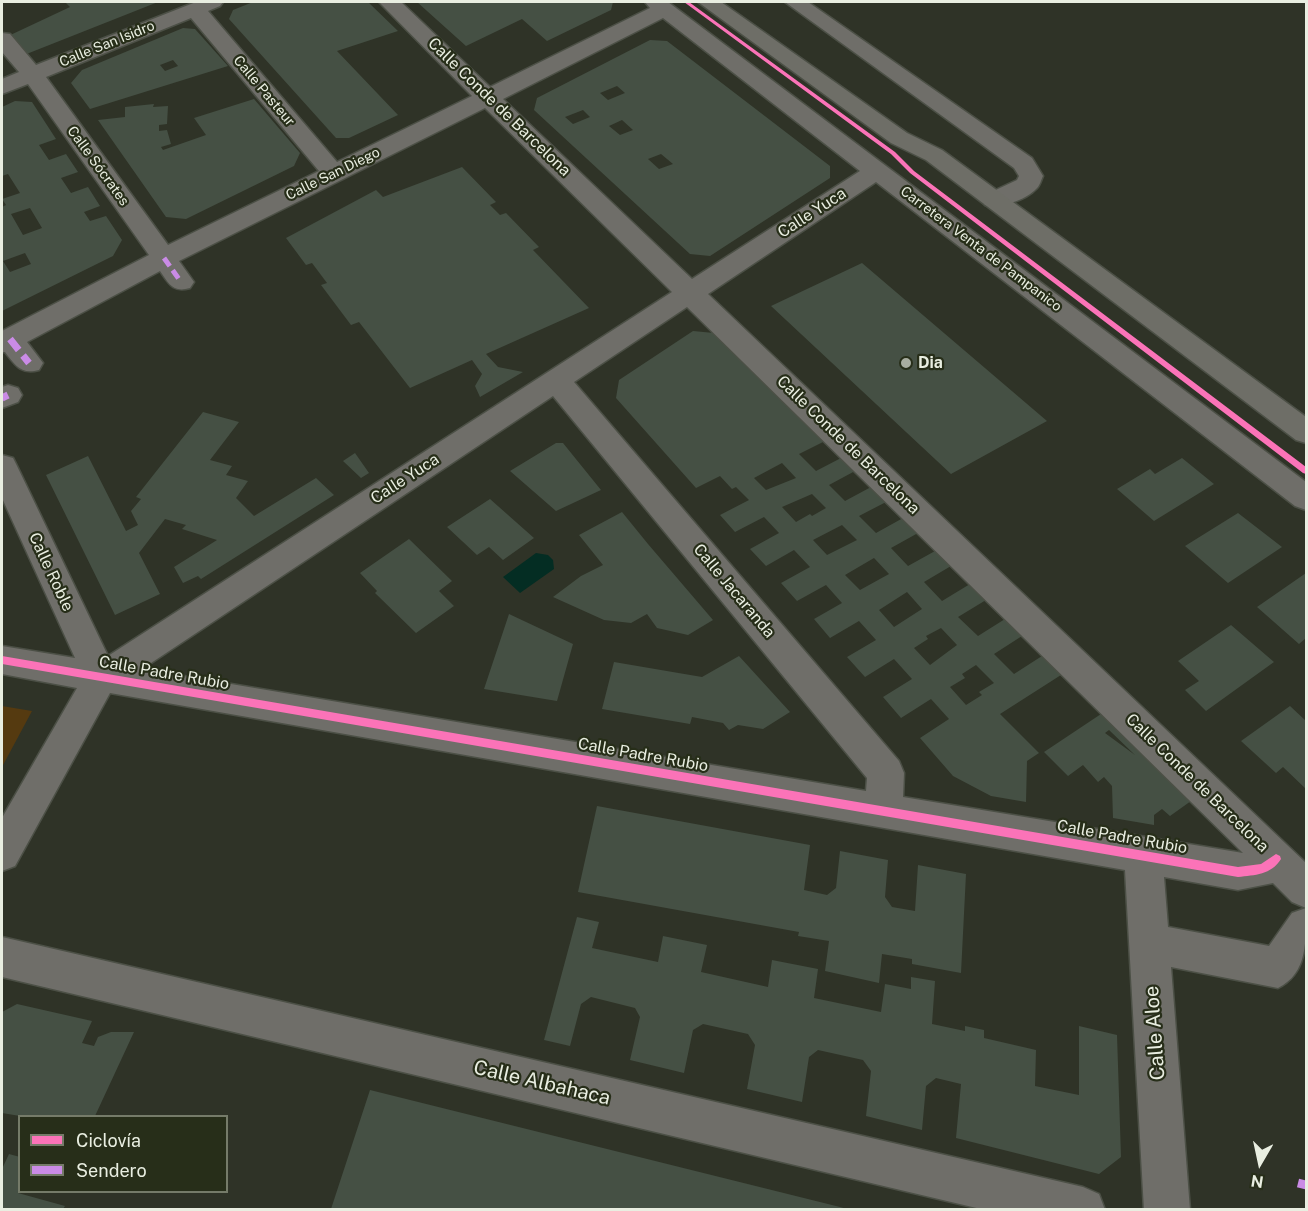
<!DOCTYPE html>
<html>
<head>
<meta charset="utf-8">
<style>
	body { margin:0 }
	#map { position:relative; width:1308px; height:1211px; overflow:hidden; background:#2f3327; font-family:"Public Sans",sans-serif }
	canvas { display:block }
	.frame { position:absolute; inset:0; border:3px solid #e9eee1; pointer-events:none }
	.legend { position:absolute; left:18px; top:1115px; width:210px; height:78px; box-sizing:border-box; background:#272e19; border:2px solid #757b69; margin:0; padding:8px 10px; list-style:none; font-size:18px; color:#e9eee1 }
	.legend li { display:flex; align-items:center; gap:12px; height:30px }
	.legend b { width:30px; border:2px solid #757b69 }
	.north { position:absolute; left:1230px; top:1133px; width:60px; height:60px; -webkit-text-stroke:4px #272e19; paint-order:stroke; rotate:189deg; font-size:16px; font-weight:700; line-height:24px; text-align:center; color:#e9eee1 }
	.north::after { content:''; display:block; margin:auto; width:21px; height:27px; background:#e9eee1; clip-path:polygon(50% 0,100% 100%,50% 72%,0 100%) }
</style>
</head>
<body>
<div id="map">
<canvas width="1308" height="1211"></canvas>
<div class="frame"></div>
<ul class="legend">
<li><b style="height:8px;background:#fb73b8"></b>Ciclovía</li>
<li><b style="height:8px;background:#ca8be6"></b>Sendero</li>
</ul>
<div class="north">N</div>
</div>
<script>
const ctx = document.querySelector('canvas').getContext('2d');
ctx.lineJoin = 'round';
function paint(path, color) { ctx.fillStyle = color; ctx.fill(path, 'evenodd'); }
function stroke(path, color, width, dash) { ctx.strokeStyle = color; ctx.lineWidth = width; ctx.lineCap = dash ? 'butt' : 'round'; ctx.setLineDash(dash || []); ctx.stroke(path); }
function write(font, color, halo, rows, align = 'center') {
  ctx.font = font + ' "Public Sans",sans-serif'; ctx.lineWidth = 4.5; ctx.setLineDash([]); ctx.textBaseline = 'middle'; ctx.strokeStyle = halo; ctx.fillStyle = color; for (const [text, x, y, turn = 0] of rows) {
    ctx.save(); ctx.translate(x, y); ctx.rotate((+turn || 0) * Math.PI / 180); ctx.textAlign = isNaN(turn) ? turn : align; if (halo) ctx.strokeText(text, 0, 0); ctx.fillText(text, 0, 0); ctx.restore();
  }
}
const green = new Path2D(`
	M2,706L32,711L2,767Z`);
const water = new Path2D(`
	M536,553L548,555L553,560L554,569L520,593L503,577Z`);
const building = new Path2D(`
	M65,2H158L19,57L4,38L70,7Z
	M253,2H368L398,31L337,51L398,115L349,138H336L229,19L233,10Z
	M417,2H613L611,10L547,41L522,19L466,46Z
	M183,28L195,29L228,66L90,109L71,83L82,70ZM173,60L178,66L165,71L160,65Z
	M650,40L667,41L830,166V178L710,256L690,254L534,110L537,98ZM617,86L625,93L608,100L600,93ZM583,110L590,117L573,124L565,117ZM622,120L633,130L620,135L609,126ZM661,154L673,164L659,169L648,159Z
	M254,99L300,153L294,166L186,219L166,217L98,120L125,117V107L154,104L153,107L168,106L167,124L159,125V131L167,130L171,144L161,147L163,150L206,135L194,118Z
	M15,101L32,102L56,139L39,145L49,160L66,154L78,172L61,178L71,193L88,187L100,206L84,212L90,221L106,216L122,240L113,256L2,311V207L6,205L2,199L20,193L8,174L2,176V107ZM30,208L42,228L23,235L11,214ZM25,253L31,264L10,272L3,261Z
	M462,167L496,202L490,205L500,215L506,213L539,247L533,250L589,308L486,354L498,367L523,372L480,397L475,386L482,374L472,360L410,388L359,322L351,325L321,285L327,283L312,263L306,265L286,238L376,190L383,197Z
	M862,263L1047,421L951,474L771,306Z
	M693,331L714,333L825,441L799,454L816,471L841,458L855,471L829,485L845,501L871,487L886,502L859,516L876,533L903,518L918,533L891,548L908,566L935,551L951,566L924,582L942,601L970,584L986,600L958,617L978,636L1005,619L1022,636L994,654L1014,674L1042,656L1061,675L1000,714L1039,753L1027,761L1026,802L991,796L953,776L920,738L949,719L931,699L901,718L883,697L912,679L894,659L865,677L847,657L876,640L859,621L830,638L814,619L842,603L826,585L797,601L781,583L810,567L794,550L766,566L750,549L779,533L764,517L735,532L720,515L749,500L736,487L732,489L720,476L696,488L616,398L619,380ZM782,463L796,478L766,490L754,478ZM812,494L826,508L812,516L810,514L796,522L782,507ZM842,525L857,540L827,555L813,540ZM874,558L889,574L860,590L845,575ZM907,592L922,609L894,627L879,610ZM941,628L957,645L930,665L914,648L928,639L926,636ZM976,665L994,683L979,692L982,695L966,705L950,687L965,678L962,674Z
	M203,412L239,422L210,460L232,466L226,475L248,481L236,498L254,516L316,478L334,495L201,579L198,576L183,583L174,567L217,540L182,529L186,525L165,519L139,553L160,594L115,615L46,475L88,456L126,531L138,525L131,511L141,499L136,497Z
	M556,443H563L601,490L556,511L510,471Z
	M355,453L369,473L361,478L343,461Z
	M1182,458L1214,484L1154,521L1117,489L1150,469L1155,474Z
	M490,499L534,538L503,560L489,547L477,555L447,527Z
	M622,512L648,544L713,620L688,635L657,628L647,614L631,623L604,620L553,597L581,576L603,565L579,535Z
	M1238,513L1282,547L1228,583L1185,546Z
	M409,539L452,581L439,591L454,606L416,633L375,593L377,591L360,573Z
	M1306,573V638L1299,644L1257,607Z
	M509,614L573,644L557,701L484,689Z
	M1231,625L1274,662L1206,711L1185,690L1199,681L1178,661Z
	M739,656L790,712L763,729L738,725L729,730L723,723L692,717L690,724L602,709L614,662L702,677Z
	M1290,706L1306,721V789L1283,767L1276,773L1241,741Z
	M1101,714L1114,727L1191,801L1170,816L1162,809L1154,815V825L1113,818L1112,786L1104,777L1098,782L1083,765L1068,776L1044,752ZM1109,730L1135,755L1105,733Z
	M597,806L810,845L804,890L827,895L836,888L840,851L888,860L885,897L892,907L915,911L918,865L966,874L961,973L912,964V959L882,954L879,983L825,971L829,941L798,936L799,932L578,892Z
	M577,917L599,922L592,948L658,962L663,936L707,945L701,972L768,987L772,960L818,969L814,998L881,1012L885,984L911,989V977L935,981L932,1024L965,1031V1026L984,1030V1038L1036,1050L1035,1086L1079,1095V1026L1117,1035L1121,1157L1099,1174L956,1138L961,1084L936,1078L926,1086L922,1130L866,1116L871,1071L863,1060L818,1050L809,1057L802,1102L747,1089L755,1045L748,1034L703,1024L693,1030L684,1073L630,1060L640,1017L635,1008L591,997L581,1004L570,1046L544,1040Z
	M17,1004L92,1021L82,1043L94,1046L98,1037L111,1032H134L95,1116H20L2,1113V1012Z
	M370,1090L840,1207L847,1209H331Z
	M9,1154L20,1157L18,1193L65,1206L63,1209H2V1169Z`);
const minor = new Path2D(`
	M196,2H223L220,6L208,11L337,162L472,96L379,2H401L490,87L650,8L645,2H668L1306,482V510L1295,506L876,182L708,294L1306,863V908L1292,902L1273,883L1238,890L1164,877L1168,927L1269,946L1292,913L1306,908C1306,941 1308,973 1278,988L1171,967L1190,1210H1144L1125,870L110,693L15,866L2,871V818L77,688L2,674V646L75,658L2,498V455L13,458L17,466L108,656L672,292L485,108L179,261L194,282L190,288C173,293 169,284 160,271L27,342L43,363L39,370C21,375 15,365 5,352H2V331L149,255L28,84L2,94V79L19,72L2,52V33L10,34L36,65ZM191,18L319,171L168,245L46,77ZM663,18L860,171L692,279L503,99ZM687,307L1243,853L903,797L904,773L899,761L574,382ZM553,396L867,778L866,791L142,669Z
	M785,2H808L1032,158L1043,176C1041,180 1040,186 1036,189C1026,200 999,209 985,205L982,200L985,195L1017,180L1019,176L1014,168Z
	M8,385L18,388L22,395L18,402L2,408V387Z
	M2,937L1083,1187L1099,1194L1105,1210H985L2,977Z`);
const major = new Path2D(`
	M698,2H721L907,133L942,150L1306,417V443L1296,440L926,160L891,143Z`);
const quietFar2 = new Path2D(`
	M164,258L181,282`);
const quietFar1 = new Path2D(`
	M10,339L29,363
	M2,398L8,395`);
const quiet = new Path2D(`
	M1298,1183L1306,1185`);
const cycleway = new Path2D(`
	M684,2H689L895,152L914,171L1306,467V474L1303,473L910,173L891,154Z
	M2,656L1238,867L1261,864L1276,854L1280,856L1281,859C1271,875 1255,875 1238,877L2,664Z`);
const markers = [
	[906,363,6,"#a8ada0"]
];
const farStreetnames = [
	["Calle San Isidro",107,44,-22],
	["Calle Pasteur",264,91,50],
	["Calle Sócrates",98,166,54],
	["Calle San Diego",333,174,-26],
	["Carretera Venta de Pampanico",981,249,37]
];
const streetNames = [
	["Calle Conde de Barcelona",499,107,44],
	["Calle Yuca",812,213,-33],
	["Calle Conde de Barcelona",848,445,44],
	["Calle Yuca",405,479,-33],
	["Calle Roble",51,572,65],
	["Calle Jacaranda",734,591,50],
	["Calle Padre Rubio",164,673,10],
	["Calle Padre Rubio",643,755,10],
	["Calle Conde de Barcelona",1197,783,44],
	["Calle Padre Rubio",1122,837,10]
];
const poiNames = [
	["Dia",918,363]
];
const nearStreetnames = [
	["Calle Aloe",1155,1033,-94],
	["Calle Albahaca",542,1083,13]
];
paint(green, '#553a10');
paint(water, '#042d23');
paint(building, '#455044');
stroke(minor, '#4c5046', 3);
stroke(major, '#4c5046', 3);
paint(minor, '#6f6e69');
paint(major, '#6e6e67');
stroke(quietFar2, '#ca8be6', 5, [10, 5]);
stroke(quietFar1, '#ca8be6', 7, [14, 7]);
stroke(quiet, '#ca8be6', 9, [18, 9]);
paint(cycleway, '#fb73b8');
for (const [x, y, r, color] of markers) { const dot = new Path2D(); dot.arc(x, y, r, 0, 2 * Math.PI); ctx.fillStyle = color; ctx.fill(dot); stroke(dot, '#272e19', 2); }
write('14px', '#e9eee1', '#272e19', farStreetnames);
write('16px', '#e9eee1', '#272e19', streetNames);
write('bold 16px', '#e9eee1', '#272e19', poiNames, 'left');
write('20px', '#e9eee1', '#272e19', nearStreetnames);
</script>
</body>
</html>
